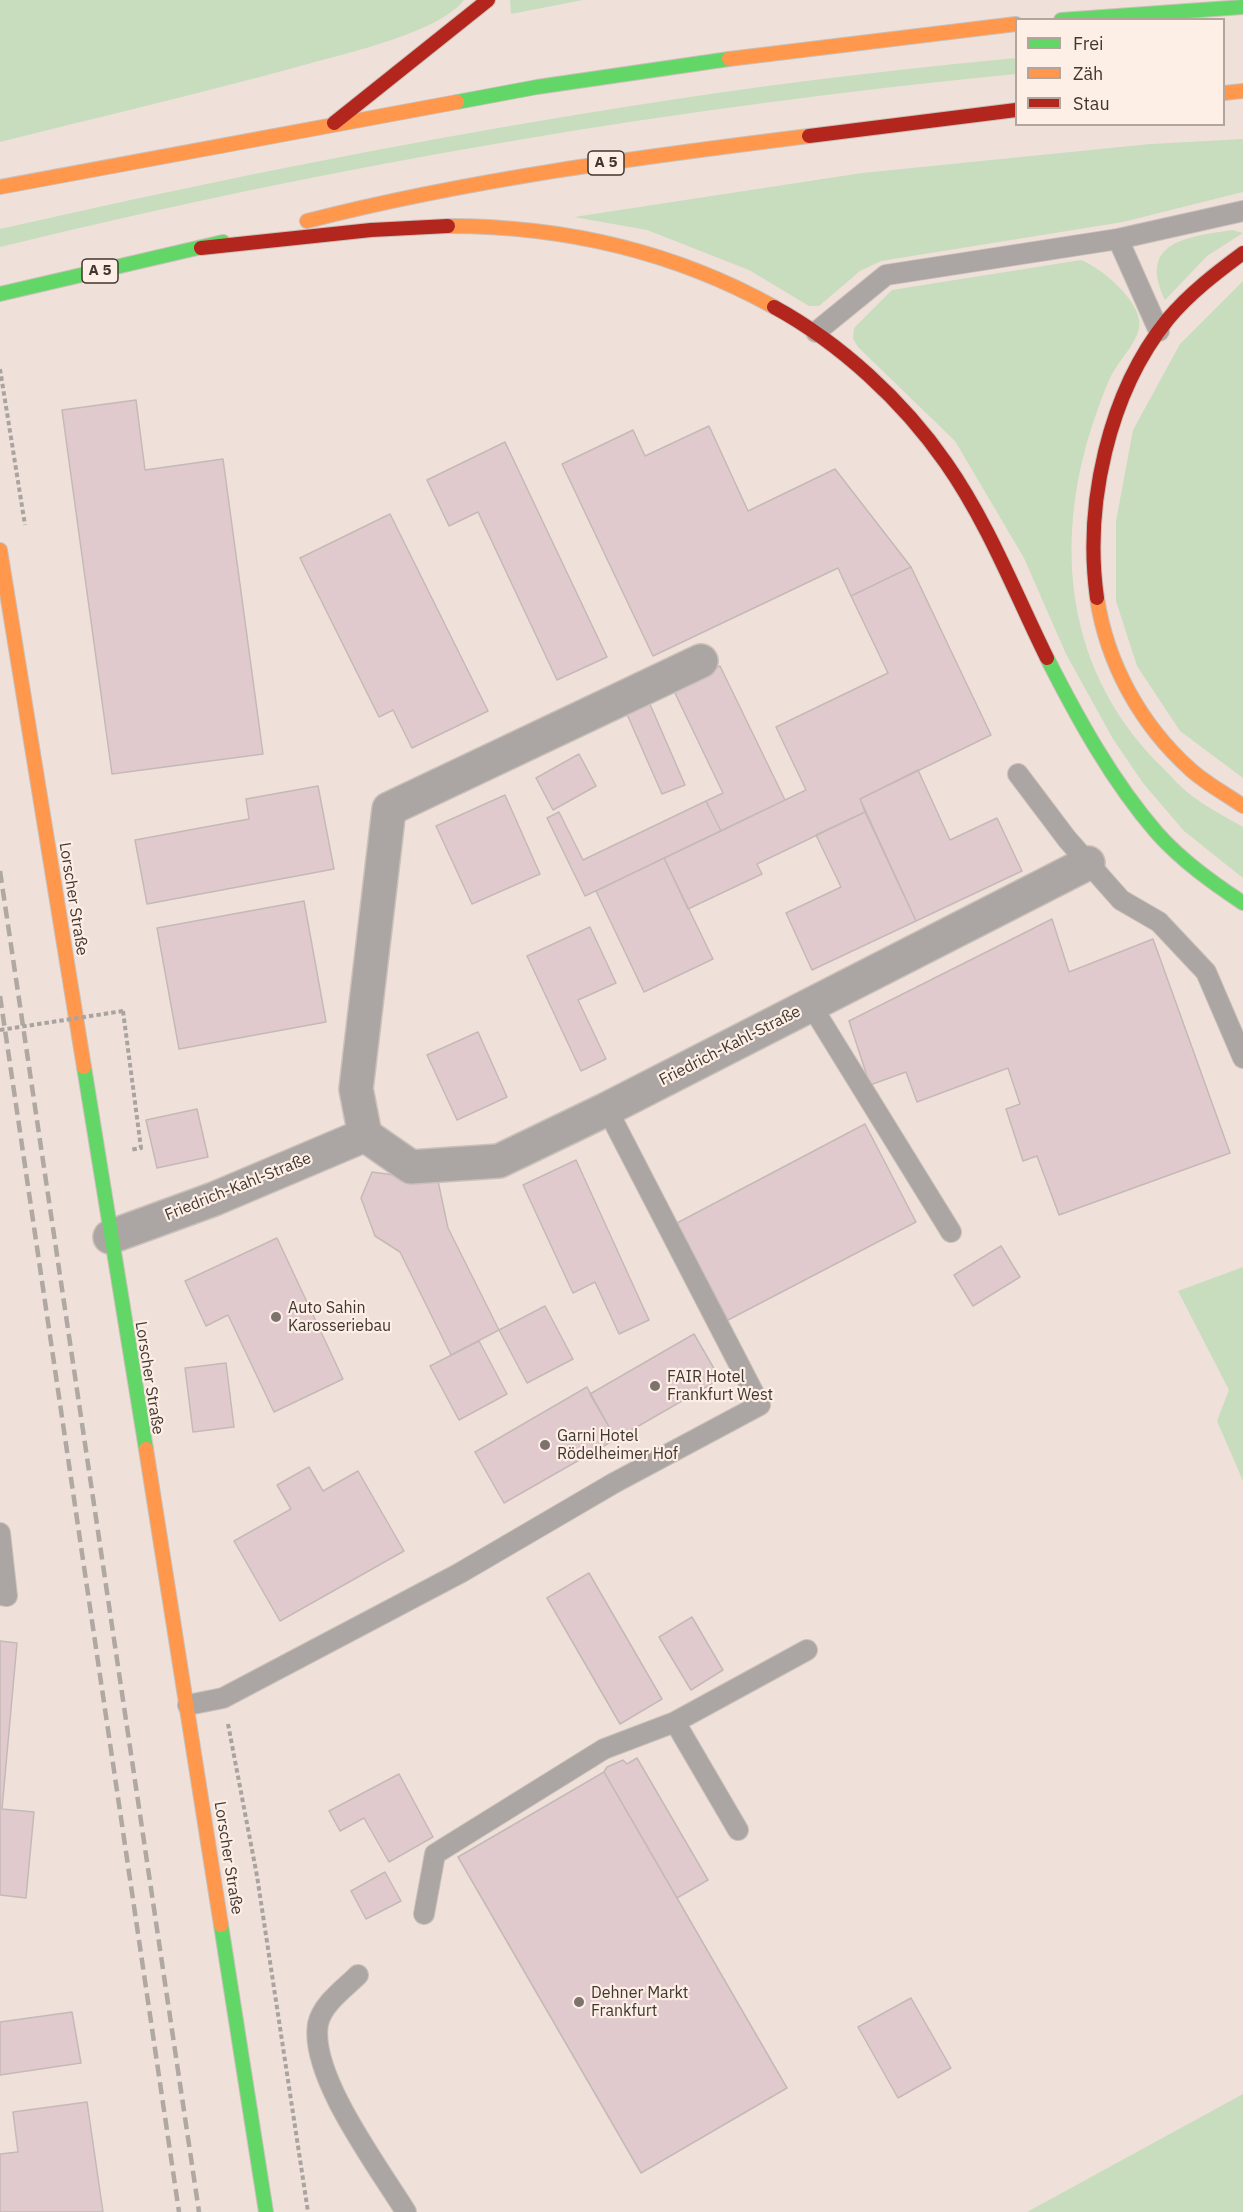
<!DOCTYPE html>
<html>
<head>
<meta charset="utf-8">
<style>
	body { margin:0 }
	#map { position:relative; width:1243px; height:2212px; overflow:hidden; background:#efe1d9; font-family:"IBM Plex Sans",sans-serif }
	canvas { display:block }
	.legend { position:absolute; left:1015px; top:18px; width:210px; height:108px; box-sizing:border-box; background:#fdeee6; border:2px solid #b1a59e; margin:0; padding:8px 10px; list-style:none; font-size:18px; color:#403731 }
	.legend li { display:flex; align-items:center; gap:12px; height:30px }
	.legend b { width:30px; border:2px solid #b1a59e }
</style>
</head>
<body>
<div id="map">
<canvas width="1243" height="2212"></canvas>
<ul class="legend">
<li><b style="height:8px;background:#63d668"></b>Frei</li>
<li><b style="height:8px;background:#ff974d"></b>Zäh</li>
<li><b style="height:8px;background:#b3261e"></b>Stau</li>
</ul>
</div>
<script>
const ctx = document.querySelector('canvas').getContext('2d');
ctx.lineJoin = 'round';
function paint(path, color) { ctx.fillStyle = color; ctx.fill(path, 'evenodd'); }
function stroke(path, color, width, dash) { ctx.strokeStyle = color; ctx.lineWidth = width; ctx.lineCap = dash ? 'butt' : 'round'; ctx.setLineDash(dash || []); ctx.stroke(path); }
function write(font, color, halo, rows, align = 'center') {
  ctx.font = font + ' "IBM Plex Sans",sans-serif'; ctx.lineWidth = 4.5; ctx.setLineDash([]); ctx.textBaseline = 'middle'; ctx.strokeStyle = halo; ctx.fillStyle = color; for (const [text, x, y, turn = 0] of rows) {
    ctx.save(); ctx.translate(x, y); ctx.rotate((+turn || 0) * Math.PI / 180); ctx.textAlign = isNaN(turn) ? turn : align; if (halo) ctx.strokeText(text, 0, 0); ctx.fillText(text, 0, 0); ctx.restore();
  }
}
const green = new Path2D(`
	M0,0H464C438,34 338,55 297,67C198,94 99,117 0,142Z
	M510,0H583L511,14Z
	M1016,58V74C675,107 333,165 0,247V229C335,153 674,89 1016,58Z
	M1243,139V192L1123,222L881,261L860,271L819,306H809L749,270L647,230L574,217L862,173L1150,144Z
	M1232,230L1243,233L1207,256L1165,300C1137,241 1188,237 1232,230Z
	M1081,260C1102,268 1145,304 1139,329C1134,347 1119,360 1111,376C1104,391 1098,408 1093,423C1052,547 1067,675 1163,768C1172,777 1181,788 1192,796C1208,808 1226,817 1243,827V878L1184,831L1143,783L1113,739L1066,654L1024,558L955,441L858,347L853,339L854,328L892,290Z
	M1243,281V778L1180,731L1137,666L1116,601V521L1133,430L1180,344Z
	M1243,1267V1481L1217,1421L1229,1390L1178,1291Z
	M1243,2094V2212H1027Z`);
const building = new Path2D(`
	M136,400L145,470L223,459L263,754L112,774L62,410Z
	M709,426L748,511L835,469L911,567L851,596L838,568L653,656L562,464L633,430L645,456Z
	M505,442L607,657L557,680L478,512L449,526L427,480Z
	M390,514L488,711L412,748L393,710L379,717L300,558Z
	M911,567L991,735L860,799L865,812L757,864L762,874L688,909L664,858L806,790L776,727L888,673L851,596Z
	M720,666L785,800L721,831L706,801L723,793L673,689Z
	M649,702L685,785L662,794L626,712Z
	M579,754L596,786L553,810L536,778Z
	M918,770L950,840L997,818L1022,871L916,921L860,799Z
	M318,786L334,869L147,904L135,840L249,819L246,799Z
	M505,795L540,874L472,904L436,826Z
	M706,801L721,831L585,896L547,818L559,812L583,860Z
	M865,812L916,921L812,970L786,913L841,887L816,835Z
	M664,858L713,959L644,992L596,891Z
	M304,901L326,1022L179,1049L157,928Z
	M1052,919L1069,972L1153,939L1230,1153L1059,1215L1037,1156L1023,1161L1006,1109L1020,1104L1008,1068L917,1102L906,1072L870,1085L849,1021Z
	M590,927L616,983L578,1000L606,1059L581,1071L527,956Z
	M478,1032L507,1097L457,1120L427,1055Z
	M197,1109L208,1157L157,1168L146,1120Z
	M865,1124L916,1222L728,1320L677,1223Z
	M576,1160L649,1320L619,1334L595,1282L573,1293L523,1185Z
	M372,1172L438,1181L448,1228L499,1330L451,1355L400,1252L375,1236L361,1198Z
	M277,1238L343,1379L274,1412L228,1315L206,1326L185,1281Z
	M1001,1246L1020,1277L973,1306L954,1275Z
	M545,1306L573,1359L527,1383L499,1330Z
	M694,1334L720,1379L616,1439L590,1394Z
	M479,1341L507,1394L459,1420L430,1366Z
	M226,1363L234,1427L193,1432L185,1368Z
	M587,1387L616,1439L504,1503L475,1452Z
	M309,1467L323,1491L358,1471L404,1551L280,1621L234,1541L291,1509L277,1485Z
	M589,1573L662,1699L620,1724L547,1598Z
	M692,1617L723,1670L691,1690L659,1637Z
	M0,1641L17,1643L2,1809L34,1812L26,1898L0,1895Z
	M637,1758L708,1880L677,1898L604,1772L607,1767L623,1760L627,1764Z
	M604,1772L787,2088L641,2173L458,1857Z
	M399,1774L433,1837L389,1862L364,1818L340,1831L329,1811Z
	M385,1872L401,1901L366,1919L351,1891Z
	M911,1998L951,2068L898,2098L858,2027Z
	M72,2012L81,2063L0,2075V2022Z
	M87,2102L103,2212H0V2154L18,2152L13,2112Z`);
const path = new Path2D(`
	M0,369L25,525
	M123,1011L141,1148L130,1150
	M228,1724L257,1876L308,2212`);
const lane = new Path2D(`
	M1118,239L1159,331
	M816,332L886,275L1118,239L1243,211
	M1018,774L1067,839L1121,900L1159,922L1206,972L1243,1058
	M811,1005L951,1232
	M0,1533L7,1596L0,1595
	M188,1705L223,1698L460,1573L614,1483L760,1405L607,1109
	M675,1722L807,1650
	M424,1914L435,1854L604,1749L675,1722L738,1830
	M358,1975C345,1988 322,2004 318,2024C309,2075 379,2168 406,2212`);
const street = new Path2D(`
	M365,1135L356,1089L389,809L701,661
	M110,1237L214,1199L365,1135L411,1167L499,1161L607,1109L1088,863`);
const fast = new Path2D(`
	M1061,20L1243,7
	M457,102L537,87L729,59
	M0,294L223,242
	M1047,658C1078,719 1112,781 1157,833C1182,861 1213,883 1243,903
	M84,1067L146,1449
	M221,1925L266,2212`);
const slow = new Path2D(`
	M729,59L1016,24
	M1224,93L1243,91
	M0,187L457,102
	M307,221C471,179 641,157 809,136
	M448,226C564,226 673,251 774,307
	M0,550L84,1067
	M1097,598C1107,664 1141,725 1190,769C1205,783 1226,794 1243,806
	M146,1449L221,1925`);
const jam = new Path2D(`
	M334,123L488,0
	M809,136L1016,110
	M201,248L371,230L448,226
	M774,307C840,343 903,401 946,463C988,523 1015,593 1047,658
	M1097,598C1084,506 1108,393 1168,319C1190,293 1216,273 1243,253`);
const rail = new Path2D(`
	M0,871L199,2212
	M0,996L179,2212`);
const pathBridge = new Path2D(`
	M0,1030L123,1011`);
const markers = [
	[276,1317,6,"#7d726c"],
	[655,1386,6,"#7d726c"],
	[545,1445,6,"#7d726c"],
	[579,2002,6,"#7d726c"]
];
const shields = [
	[606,163,36],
	[100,271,36]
];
const shieldNames = [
	["A 5",606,163],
	["A 5",100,271]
];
const streetNames = [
	["Lorscher Straße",73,899,81],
	["Friedrich-Kahl-Straße",730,1046,-27],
	["Friedrich-Kahl-Straße",238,1187,-22],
	["Lorscher Straße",149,1378,81],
	["Lorscher Straße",228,1858,81]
];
const poiNames = [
	["Auto Sahin",288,1308],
	["Karosseriebau",288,1326],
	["FAIR Hotel",667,1377],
	["Frankfurt West",667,1395],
	["Garni Hotel",557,1436],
	["Rödelheimer Hof",557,1454],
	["Dehner Markt",591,1993],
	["Frankfurt",591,2011]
];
paint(green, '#c7ddbe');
paint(building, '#e0cacd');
stroke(building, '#c5b9b7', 1.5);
stroke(lane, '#cac0b9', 22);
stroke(street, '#cac0b9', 36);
stroke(fast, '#cac0b9', 16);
stroke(slow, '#cac0b9', 16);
stroke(jam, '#cac0b9', 16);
stroke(path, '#a9a4a0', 4, [4.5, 3]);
stroke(lane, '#aba6a3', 20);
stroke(street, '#aba6a3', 33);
stroke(fast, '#63d668', 14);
stroke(slow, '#ff974d', 14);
stroke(jam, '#b3261e', 14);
stroke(rail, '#afa8a3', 4.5, [12, 6]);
stroke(pathBridge, '#a9a4a0', 4, [4.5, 3]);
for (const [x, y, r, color] of markers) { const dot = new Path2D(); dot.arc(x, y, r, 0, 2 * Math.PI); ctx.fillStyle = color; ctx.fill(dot); stroke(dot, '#fdeee6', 2); }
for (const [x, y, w] of shields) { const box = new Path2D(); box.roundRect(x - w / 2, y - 12, w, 24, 4.5); ctx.fillStyle = '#fdeee6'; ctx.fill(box); stroke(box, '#403731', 1.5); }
write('bold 15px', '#403731', null, shieldNames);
write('16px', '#403731', '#fdeee6', streetNames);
write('16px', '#403731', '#fdeee6', poiNames, 'left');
</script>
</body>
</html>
